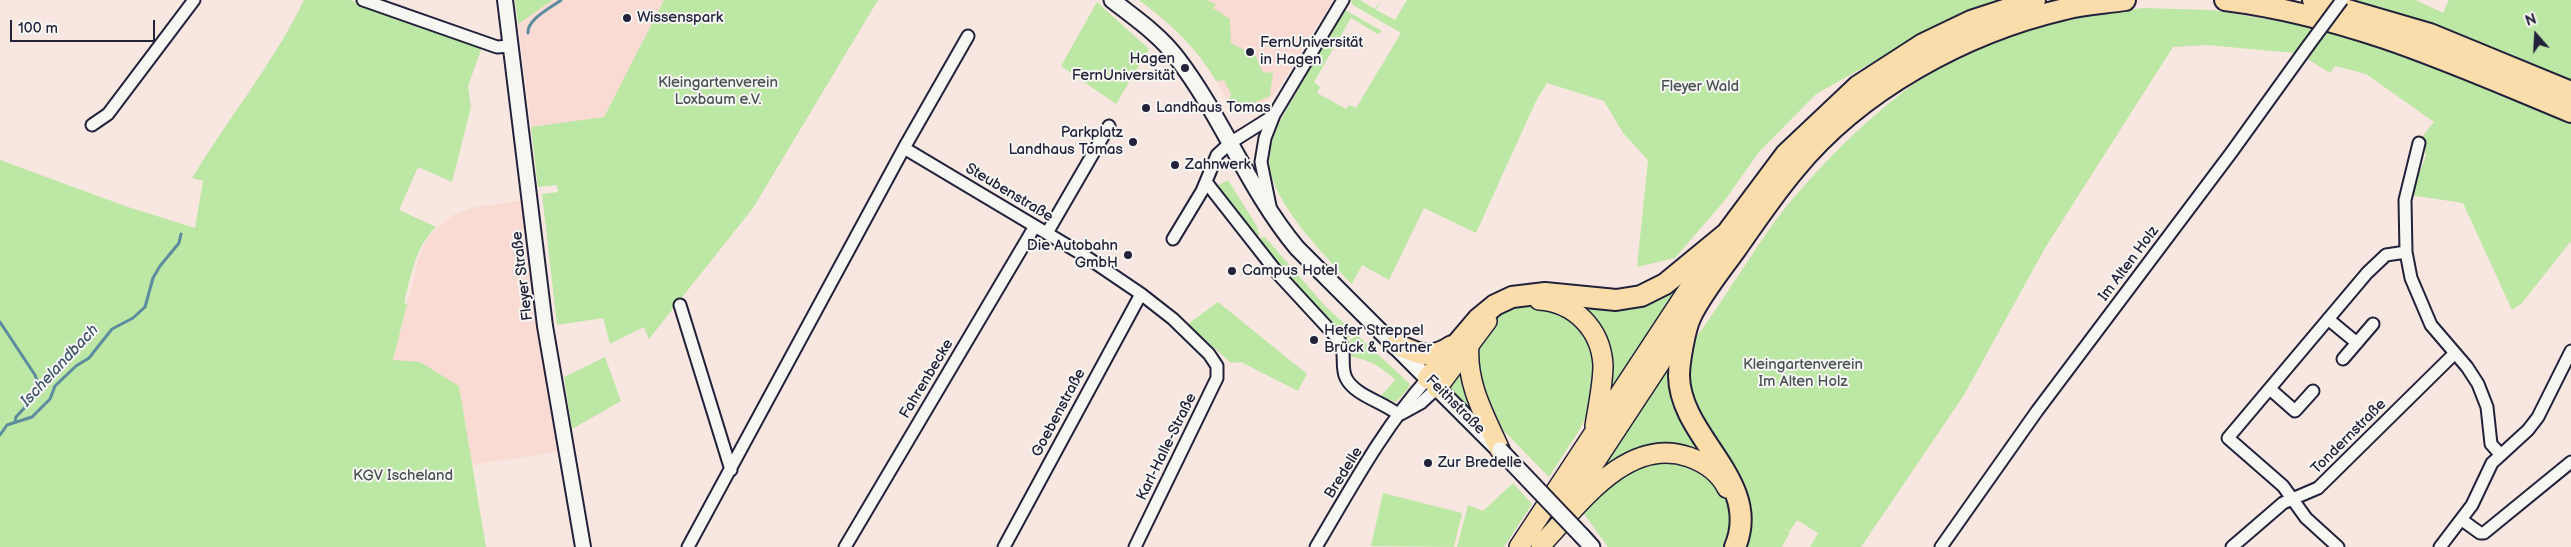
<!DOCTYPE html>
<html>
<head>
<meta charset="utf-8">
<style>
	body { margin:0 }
	#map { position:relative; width:2571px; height:547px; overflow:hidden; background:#f8e6e0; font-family:"Balsamiq Sans",sans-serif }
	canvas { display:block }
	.north { position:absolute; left:2511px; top:10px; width:50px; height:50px; -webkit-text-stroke:4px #f6f6f2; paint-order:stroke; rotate:341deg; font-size:14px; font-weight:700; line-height:20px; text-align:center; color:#22223b }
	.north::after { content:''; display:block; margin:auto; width:18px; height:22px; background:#22223b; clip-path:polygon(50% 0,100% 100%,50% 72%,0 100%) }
	.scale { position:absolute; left:10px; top:20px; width:145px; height:22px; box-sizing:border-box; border:2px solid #22223b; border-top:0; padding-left:6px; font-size:15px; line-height:18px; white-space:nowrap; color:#22223b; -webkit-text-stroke:4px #f6f6f2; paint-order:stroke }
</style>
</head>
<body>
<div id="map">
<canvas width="2571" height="547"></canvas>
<div class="north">N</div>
<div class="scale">100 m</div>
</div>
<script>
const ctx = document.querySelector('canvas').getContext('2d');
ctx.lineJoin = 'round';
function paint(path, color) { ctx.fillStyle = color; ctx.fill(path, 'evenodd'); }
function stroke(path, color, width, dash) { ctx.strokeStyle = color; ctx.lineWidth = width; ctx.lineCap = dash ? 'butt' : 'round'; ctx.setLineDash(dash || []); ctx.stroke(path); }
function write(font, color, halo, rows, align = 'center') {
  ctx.font = font + ' "Balsamiq Sans",sans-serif'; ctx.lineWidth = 4; ctx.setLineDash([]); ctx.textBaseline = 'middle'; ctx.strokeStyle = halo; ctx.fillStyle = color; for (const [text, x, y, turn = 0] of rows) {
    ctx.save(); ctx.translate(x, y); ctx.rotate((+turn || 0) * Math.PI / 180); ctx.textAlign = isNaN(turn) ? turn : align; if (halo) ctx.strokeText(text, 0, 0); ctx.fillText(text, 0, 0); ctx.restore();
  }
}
const built = new Path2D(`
	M553,0H664L599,127L532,133L518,24Z
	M1139,0H1333L1281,85L1270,98L1254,108L1244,111L1235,109L1229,103L1203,58L1187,40Z
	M527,200L560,451L472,465L459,386L393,360L420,254L427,238L453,215L476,207Z`);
const green = new Path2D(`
	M304,0H350L482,47L468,86L471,107L452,182L418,167L399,210L436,227C415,247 411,276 404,303L407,304L393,360L420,362L459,386L486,547H0V160L125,206L195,228L203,181L192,178C228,119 274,62 304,0Z
	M515,0H553L518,24Z
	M664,0H878L753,208L649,339L644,327L610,344L603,318L557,325L542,194L558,192L557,185L538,187L531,127L604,117Z
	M1139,0H1206L1216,4L1213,8L1230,19L1231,43L1256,56L1263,73L1273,72L1270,96L1245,107L1229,103L1231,94L1224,80L1216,81C1197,48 1170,23 1139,0Z
	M1350,0H1360L1375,9L1382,0L1376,10L1395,20L1407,0H1999L1973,8L1941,24L1816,94L1759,152L1725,200L1675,258L1637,267L1648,160L1623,133L1604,101L1547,83L1536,101L1476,233L1424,208L1389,280L1362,265L1352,284C1325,256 1268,199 1269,159C1269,134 1289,107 1300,86C1314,61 1327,32 1345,10L1382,31L1378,34L1351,18L1314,82L1320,87L1317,93L1346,109L1349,105L1356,108L1401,33L1353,5Z
	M2337,0H2416L2443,13L2449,0H2571V241L2522,303L2512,310L2463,203L2410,195L2426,156L2421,138L2434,122L2366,74L2335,66L2330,73L2298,53Z
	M1097,2L1149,49L1116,104L1061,66Z
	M2143,8L2212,10L2314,27L2295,53L2206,45L2173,47L2045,248L1964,395L1861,547H1810L1818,533L1797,520L1790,531L1783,528L1790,532L1782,547H1745L1687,378L1692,346L1695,339C1724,299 1749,257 1778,217C1819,165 1881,103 1938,68C1999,32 2073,16 2143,8Z
	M1228,180L1258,228L1257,230L1260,234L1256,238L1217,186Z
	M1264,236L1326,307L1355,333L1345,340L1281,270L1258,241Z
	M1693,268L1602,408L1608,383L1574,303L1600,306Z
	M1218,302L1307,374L1298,391L1241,362L1231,363L1188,324Z
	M1530,303L1565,310L1595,350L1593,402L1580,429L1549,477L1504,431L1490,414L1473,358C1488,325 1492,312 1530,303Z
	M1357,335L1410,384L1408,389L1396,402L1380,397L1395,380C1379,365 1369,360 1349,356L1347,342Z
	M1679,345L1709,457L1691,450L1596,478L1600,466Z
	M605,357L621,401L572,429L564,377Z
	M1462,365L1485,423L1448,387Z
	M1653,460L1690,461L1725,490L1733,518L1727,547H1608L1582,511L1608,485Z
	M1513,483L1532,504L1504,547H1457L1468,505L1483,511Z
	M1383,493L1462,513L1454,547L1371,546Z`);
const stream = new Path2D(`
	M528,33C527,19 551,8 561,0
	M0,322L35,375L41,390L16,417L15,422
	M0,435L7,425L32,417L50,399L55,386L76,366L89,358L112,329L133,318L145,307L153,278L160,266L179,243L181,234`);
const minor = new Path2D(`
	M363,0L497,47L511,46
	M92,125L108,114L194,0
	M2419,143L2405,200L2406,252L2411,278L2431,325L2467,367L2478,384L2487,407L2491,444L2501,455
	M904,148L1085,256L1141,294L1173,319L1209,354L1217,366V378L1135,547
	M1206,182L1279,275L1339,340C1347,352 1340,366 1346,378C1355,396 1384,402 1399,415
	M1270,206L1261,162L1265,138L1274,115L1343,0
	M1047,233L1109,126
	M1173,239L1202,191L1217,155L1230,143L1273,116
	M680,305L731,470
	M2328,319L2357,343
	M2343,359L2373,324
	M2270,389L2295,411L2313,391
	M1401,414L1421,403L1437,388
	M2462,520L2480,533H2484L2571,462
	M688,547L904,148L968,36
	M845,547L1035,226
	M1004,547L1141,294
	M1316,547C1350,490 1383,428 1428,378
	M1941,547L2037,411L2231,153L2308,46
	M2232,547L2283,503L2318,488L2454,354
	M2338,547L2306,518L2283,486L2228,438L2367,273L2386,255L2406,252
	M2440,547L2472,505L2492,463L2528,430L2538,417L2571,351`);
const tertiary = new Path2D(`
	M505,0L545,326L583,547`);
const secondary = new Path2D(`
	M1112,0C1135,18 1160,35 1177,58C1223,118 1248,189 1297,248L1495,446
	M1582,536L1592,547`);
const trunk = new Path2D(`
	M1539,300C1574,302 1601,329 1603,365C1603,385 1598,406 1595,426
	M1469,346C1466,384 1485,416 1500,450
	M1437,388L1487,321
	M1566,506L1687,322
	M1541,545C1578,506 1627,435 1689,457C1706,463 1719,472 1727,488
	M1519,547L1719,243`);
const motorway = new Path2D(`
	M2225,0C2351,16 2455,64 2571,112
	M2313,0L2430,34L2571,92
	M1396,344C1419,354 1429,361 1452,346
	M1428,378L1478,319L1495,305L1512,297L1545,293L1616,300L1641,296L1665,284L1727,233L1786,154L1858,86L1923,44L1971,21L2035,0
	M1735,547C1763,481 1680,438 1679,376C1679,362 1685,328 1691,316C1702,293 1721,270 1736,249C1755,222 1773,195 1794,170C1859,90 1965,32 2065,9C2084,4 2105,3 2125,0`);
const minorBridge = new Path2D(`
	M2308,46L2342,0`);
const secondaryBridge = new Path2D(`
	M1500,450L1582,536`);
const markers = [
	[627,18,5,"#22223b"],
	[1250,52,5,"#22223b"],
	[1185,68,5,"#22223b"],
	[1146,108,5,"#22223b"],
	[1133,142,5,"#22223b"],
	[1175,165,5,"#22223b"],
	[1128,255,5,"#22223b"],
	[1232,271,5,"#22223b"],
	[1314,340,5,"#22223b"],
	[1428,463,5,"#22223b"]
];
const poiNames = [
	["Wissenspark",637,18],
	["FernUniversität",1260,43],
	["in Hagen",1260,60],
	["Hagen",1175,59,"right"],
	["FernUniversität",1175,76,"right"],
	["Landhaus Tomas",1156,108],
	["Parkplatz",1123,133,"right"],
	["Landhaus Tomas",1123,150,"right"],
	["Zahnwerk",1185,165],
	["Die Autobahn",1118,246,"right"],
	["GmbH",1118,263,"right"],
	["Campus Hotel",1242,271],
	["Hefer Streppel",1324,331],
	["Brück & Partner",1324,348],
	["Zur Bredelle",1438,463]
];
const parkNames = [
	["Kleingartenverein",718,83],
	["Loxbaum e.V.",718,100],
	["Fleyer Wald",1700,87],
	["Kleingartenverein",1803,365],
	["Im Alten Holz",1803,382],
	["KGV Ischeland",403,476]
];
const streetNames = [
	["Steubenstraße",1009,193,31],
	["Im Alten Holz",2129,264,-53],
	["Fleyer Straße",523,276,-97],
	["Fahrenbecke",927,379,-59],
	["Feithstraße",1455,405,45],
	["Goebenstraße",1059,413,-62],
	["Tondernstraße",2349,437,-45],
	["Karl-Halle-Straße",1167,447,-64],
	["Bredelle",1344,473,-58]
];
const waterNames = [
	["Ischelandbach",60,366,-47]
];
paint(built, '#f9dbd4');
paint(green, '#bde7a4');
stroke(stream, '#5c8c9e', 3);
stroke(minor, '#22223b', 15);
stroke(tertiary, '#22223b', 18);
stroke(secondary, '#22223b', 19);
stroke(trunk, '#22223b', 22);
stroke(motorway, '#22223b', 24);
stroke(minor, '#f6f6f2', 11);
stroke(tertiary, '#f6f6f2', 14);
stroke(secondary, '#f6f6f2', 15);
stroke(trunk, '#faddab', 19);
stroke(motorway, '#faddab', 20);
stroke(minorBridge, '#22223b', 15, []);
stroke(secondaryBridge, '#22223b', 19, []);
stroke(minorBridge, '#f6f6f2', 11);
stroke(secondaryBridge, '#f6f6f2', 15);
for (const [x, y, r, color] of markers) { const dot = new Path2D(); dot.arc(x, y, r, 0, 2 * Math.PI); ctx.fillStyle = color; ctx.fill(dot); stroke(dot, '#f6f6f2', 2); }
write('15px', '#22223b', '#f6f6f2', poiNames, 'left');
write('15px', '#495355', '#f6f6f2', parkNames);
write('15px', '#22223b', '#f6f6f2', streetNames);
write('italic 16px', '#3f576d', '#f6f6f2', waterNames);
</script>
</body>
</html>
